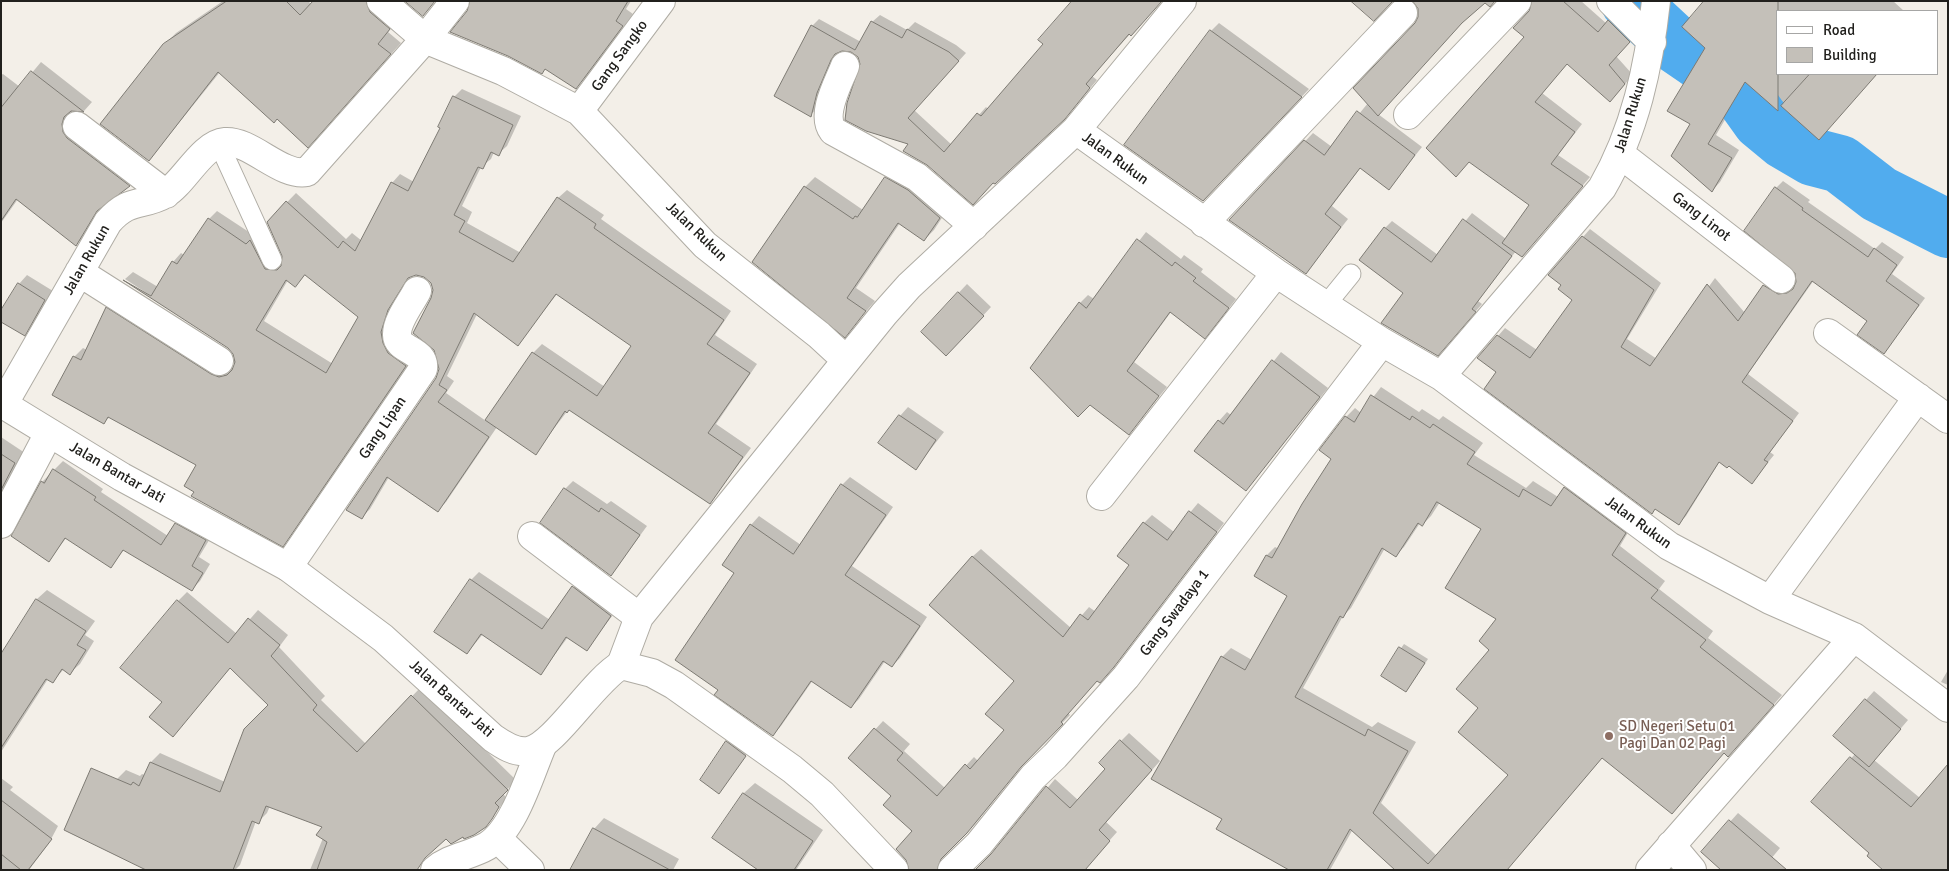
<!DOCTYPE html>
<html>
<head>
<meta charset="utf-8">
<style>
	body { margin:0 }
	#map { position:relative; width:1949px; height:871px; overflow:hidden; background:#f3efe8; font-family:Signika,sans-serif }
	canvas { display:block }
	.frame { position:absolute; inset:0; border:2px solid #21201d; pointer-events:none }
	.legend { position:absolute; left:1776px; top:10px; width:162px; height:65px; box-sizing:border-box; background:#fff; border:1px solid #a6a6a5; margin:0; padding:6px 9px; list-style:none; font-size:15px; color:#21201d }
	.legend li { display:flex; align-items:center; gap:10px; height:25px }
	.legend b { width:25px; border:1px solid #a6a6a5 }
</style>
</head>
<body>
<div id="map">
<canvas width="1949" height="871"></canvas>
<div class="frame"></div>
<ul class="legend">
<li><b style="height:6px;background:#fff"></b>Road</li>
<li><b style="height:14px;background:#c4c0b9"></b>Building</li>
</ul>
</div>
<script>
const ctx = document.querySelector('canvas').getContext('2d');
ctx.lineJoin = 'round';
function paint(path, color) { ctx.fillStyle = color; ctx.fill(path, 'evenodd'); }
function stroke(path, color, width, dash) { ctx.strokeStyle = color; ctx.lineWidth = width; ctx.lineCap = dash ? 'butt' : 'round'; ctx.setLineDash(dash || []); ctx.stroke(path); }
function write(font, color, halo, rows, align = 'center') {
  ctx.font = font + ' Signika,sans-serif'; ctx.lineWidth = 4; ctx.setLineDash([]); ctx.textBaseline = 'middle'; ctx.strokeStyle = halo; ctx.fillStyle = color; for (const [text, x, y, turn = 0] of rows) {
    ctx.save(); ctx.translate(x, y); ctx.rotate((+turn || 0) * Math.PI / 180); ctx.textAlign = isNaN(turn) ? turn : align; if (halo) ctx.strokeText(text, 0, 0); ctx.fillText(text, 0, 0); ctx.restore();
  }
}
const shadow = new Path2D(`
	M223,1H308L312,5L367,4L370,1L400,18L388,32L401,43L319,135L220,72L149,160L164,45L176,33Z
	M471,1H631L626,9L633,14L587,76L576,87L546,68L452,32L472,4Z
	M1072,1H1160L1092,76L1097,80L1072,110L928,164L910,144L858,55L851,50L842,49L838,51L824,84L818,108L810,115L812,26L819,19L861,42L872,22L880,15L907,30L915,22L956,45L966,53L914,110L952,145L986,107L988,109L1045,44L1040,40Z
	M1485,1L1465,19L1378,114L1422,147L1389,188L1361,167L1332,206L1348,219L1306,272L1230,220L1313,133L1332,147L1368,103L1415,24L1420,16L1419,8Z
	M1533,1H1581L1607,24L1617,13L1638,33L1616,56L1633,75L1610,101L1568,63L1542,93L1582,124L1558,155L1590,177L1530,247L1516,251L1478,301L1482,304L1445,347L1405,293L1385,228L1392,221L1438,255L1472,213L1506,239L1531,204L1526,37L1515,27L1534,5Z
	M1706,1H1893L1904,11H1778V74H1876L1819,138L1774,98L1747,82L1716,135L1739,150L1720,182L1712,191L1692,124L1707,47Z
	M1219,23L1309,89L1211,192V31Z
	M41,62L92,102L84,111L72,110V123L138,176L103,204L85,235L76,245L18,199L1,223V75L3,74L20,87Z
	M462,89L521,116L507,146L498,154L494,152L491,159L481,167L462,206L472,212L467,223L521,253L558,198L567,190L604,215L601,219L731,311L715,335L757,364L716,424L751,448L710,502L569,409L535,453L497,427L446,502L437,511L389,477L370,509L361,518L437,378L440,369L435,349L414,333L434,291L432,283L425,276L416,274L410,276L396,300L414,357L291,536L283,545L195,491L198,464L110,417L104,422L74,357L83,348L87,350L107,308L115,300L228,369L234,367V354L229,347L125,279L133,272L158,287L173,262L181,253L184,255L209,219L217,211L255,236L274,261H283L284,256L268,222L296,193L346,239L352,233L362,241L392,183L400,174L414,182L442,128L454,97ZM306,274L360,317L333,364L264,321L288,280ZM557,294L632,346L605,387L542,344L533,353L486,421L446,393L454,381L447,376L477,314L518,344Z
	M896,168L949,207L934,230L924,240L900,223L856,288L875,301L845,336L754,262L805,187L815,177L863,210Z
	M1783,181L1810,200L1808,202L1875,249L1882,242L1904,257L1892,274L1925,298L1884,353L1868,320L1814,280L1748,374L1799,413L1770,452L1774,455L1752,482L1729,465L1720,461L1686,516L1679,523L1656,508L1652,512L1497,372L1498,336L1505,328L1537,350L1574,300L1563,284L1550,275L1590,229L1661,283L1627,339L1657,359L1715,278L1745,313L1771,278L1787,288L1796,286L1798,281L1776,188Z
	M1146,232L1181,259L1184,255L1203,269L1201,272L1236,299L1213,329L1171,312L1134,362L1167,387L1129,433L1080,303L1088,295L1094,299Z
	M27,275L53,291L33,326L25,334L19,284Z
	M967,284L991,307L955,346L922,332Z
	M1281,352L1328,388L1246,489L1196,451L1219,421L1227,412L1231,415Z
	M1381,387L1419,412L1422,409L1439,420L1443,416L1483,443L1474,455L1526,488L1533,481L1558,497L1573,479L1633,524L1620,546L1665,581L1659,589L1713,631L1708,638L1782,695L1737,747L1724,752L1603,757L1506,870H1397L1353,829L1330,870H1291L1224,819L1222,657L1231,648L1252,660L1289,596L1255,576L1267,555L1275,547L1279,549L1333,459L1346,417L1355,408L1361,413ZM1440,502L1482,529L1498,619L1480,708L1510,774L1437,856L1381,803L1416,742L1378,722L1372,727L1303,688L1343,616L1351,608L1385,548L1396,555L1404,547L1420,523L1422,525L1431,516Z
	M908,407L944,432L916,468L900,416Z
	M1,437L25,453L1,497Z
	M63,461L103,489L101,492L168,536L184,516L214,532L199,557L210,564L200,581L192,589L125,549L110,566L67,537L49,560L42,482Z
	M850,477L893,507L852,566L927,617L900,658L892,666L885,661L859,699L851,707L813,680L781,726L773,735L719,690L736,573L751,525L759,516L801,545L842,485Z
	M573,481L607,504L611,501L647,526L611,575L565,489Z
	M1198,503L1224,523L1122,657L1108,673L1098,680L1068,713L1070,715L1029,757L975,824L948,850L932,870L892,796L849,758L883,721L910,744L904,751L945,788L974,757L978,761L1005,730L1016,681L972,557L981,549L1071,628L1089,607L1096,612L1131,565L1144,523L1152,515L1174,532Z
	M479,572L550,620L581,578L619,607L586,650L568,637L541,673L483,634L467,653L471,580Z
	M47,590L95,621L85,635L94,641L80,664L70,673L64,669L52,682L48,679L1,752V656L37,599Z
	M187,592L237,634L258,610L288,635L279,647L325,696L321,700L366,744L421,687L516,780L503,794L507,798L485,826L463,836L446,838L374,870H310L323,838L324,826L270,806L267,813L258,822L256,821L240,865L235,870H150L107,851L117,779L126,770L140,776L142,774L145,775L151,762L160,753L225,782L269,705L231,667L173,735L163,702L178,601Z
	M1404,644L1428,659L1406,691L1382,675Z
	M1948,670V685L1941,682Z
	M1874,691L1908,720L1874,760L1920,798L1871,852L1813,802L1855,754L1866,700Z
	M1129,733L1160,761L1106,822L1117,832L1085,868L1087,870H975L994,852L1055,779L1078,800L1107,769L1121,741Z
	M731,738L749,751L719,792L727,742Z
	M1,778L13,787L10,790L58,826L49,843L29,870H1Z
	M755,783L823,830L796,870H760L714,838L744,793Z
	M1738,813L1780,848L1770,860L1703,852Z
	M604,818L679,859L673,870H571L594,829Z`);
const river = new Path2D(`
	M1629,1L1674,43L1709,67L1741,93L1761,121L1784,140L1813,157L1840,164L1879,194L1948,229`);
const building = new Path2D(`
	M227,1H286L300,15L313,1H366L370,12L390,29L378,44L391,54L308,148L277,119L274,123L218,72L149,161L100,124L163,44Z
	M405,1H435L423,16Z
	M470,1H628L616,21L623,26L576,89L545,69L542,74L508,56L450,32L467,11Z
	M1072,1H1162L1131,36L1129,34L1086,84L1090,88L1065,119L995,184L993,183L973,205L927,165L903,151L908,144L866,131L845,120L847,103L860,64L858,57L851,52L842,51L835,54L831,60L817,93L811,117L774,96L811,25L855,50L871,21L902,38L907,29L949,52L959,61L908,118L944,152L977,113L981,116L1043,44L1038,40Z
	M1351,1H1393L1374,21Z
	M1413,1H1495L1490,7L1485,3L1462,23L1378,116L1353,88L1415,23L1418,17V9Z
	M1532,1H1563L1598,32L1608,20L1630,42L1609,65L1625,84L1610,102L1567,64L1535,102L1575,132L1551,164L1583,186L1522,257L1502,243L1529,205L1469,162L1456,177L1426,148L1524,37L1513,28L1529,11Z
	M1704,1H1778V111L1745,82L1708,144L1732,158L1712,192L1671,156L1690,124L1667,111L1705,48L1682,27Z
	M1210,30L1302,97L1203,201L1124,145Z
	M31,71L84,112L71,111L64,117L62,124L63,132L67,138L130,186L97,211L76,246L16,199L1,221V108Z
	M1810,74H1877L1819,140L1781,106Z
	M453,96L513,125L499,156L491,152L483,169L478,167L454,215L465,221L459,232L513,262L557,197L596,224L594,228L724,320L707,344L750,373L708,433L743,457L710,504L569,410L567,413L565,411L536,455L485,420L532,352L597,396L631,346L556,294L518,346L474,313L439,385L447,390L438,402L489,437L438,512L387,477L362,519L346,510L436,378L439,369L434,350L413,333L431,298L433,290L431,283L424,277L416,275L408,278L388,310L381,332L383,343L388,353L406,366L283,547L191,496L194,492L184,486L196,465L108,417L104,424L52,395L73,356L81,360L106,307L211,374L219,377L227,375L232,370L235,362L233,354L228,348L123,280L151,296L172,261L177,264L208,218L246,244L250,240L265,269L277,270L281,266L282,256L267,222L286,201L338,248L343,241L355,251L391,182L408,191L440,128L438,127ZM305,275L358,317L326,373L256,330L286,280L295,287Z
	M1357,111L1415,155L1389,190L1360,168L1325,214L1341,227L1306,274L1229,220L1304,140L1324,155Z
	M885,177L908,190L940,218L924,241L898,223L847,298L866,311L845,338L752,262L804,186L853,219L855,216L857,217Z
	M1775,187L1803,208L1802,210L1868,257L1874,248L1897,265L1886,281L1919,305L1884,354L1857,335L1867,321L1812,281L1742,382L1793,421L1764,460L1768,462L1752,484L1729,466L1727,468L1719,462L1679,525L1655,509L1652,514L1484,389L1496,372L1477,358L1497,335L1530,358L1572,300L1558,289L1561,285L1548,275L1582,236L1654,290L1621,347L1650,366L1707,284L1738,321L1763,285L1778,294L1787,293L1793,289L1796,282L1795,273L1744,231Z
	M1463,219L1512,256L1472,309L1476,312L1438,356L1381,323L1403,293L1359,260L1384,227L1431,262Z
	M1137,239L1172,266L1175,262L1196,278L1193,281L1229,308L1205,339L1170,312L1127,371L1159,396L1129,435L1090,405L1078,417L1030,368L1079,302L1086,308Z
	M18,283L45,300L25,336L1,322V310Z
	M958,292L984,316L946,356L921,332Z
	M1272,360L1320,397L1246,491L1194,451L1218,420L1223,424Z
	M1371,395L1410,420L1412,416L1430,428L1433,424L1475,452L1467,464L1519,497L1523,489L1551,506L1564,487L1626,533L1612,555L1658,590L1651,598L1706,640L1700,647L1774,705L1728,757L1724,753L1672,814L1602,758L1507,870H1395L1350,829L1327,870H1289L1216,829L1222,819L1151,779L1221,656L1245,670L1287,596L1254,576L1266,555L1272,558L1302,504L1331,459L1319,450L1345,416L1354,422ZM1437,502L1481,529L1445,588L1496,619L1479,641L1489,650L1456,689L1478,708L1458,732L1508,775L1428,864L1373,813L1408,751L1368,729L1365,736L1295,697L1340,616L1343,618L1382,548L1396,557L1418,523L1422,526Z
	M899,415L936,440L916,470L878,443Z
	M1,454L15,463L1,490Z
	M53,469L96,497L94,500L161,545L175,523L206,540L192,566L203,573L192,591L123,550L111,568L65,538L49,562L11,536L41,481L44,483Z
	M841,484L886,515L845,575L920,626L892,667L883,661L851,708L811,681L773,736L714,695L718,690L675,660L734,573L722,565L750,524L793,554Z
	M564,488L599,512L601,508L640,535L611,576L540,523Z
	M1189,511L1217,532L1114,667L1100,683L1097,681L1061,722L1063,724L1021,767L967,833L941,859L937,870H909L906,860L896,849L912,831L883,805L891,796L848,758L874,728L903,753L897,760L937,796L965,764L970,769L1004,730L985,714L1014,681L929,605L972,556L1063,637L1080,614L1088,620L1129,565L1117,556L1143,522L1167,540Z
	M470,579L542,629L572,586L611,616L587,651L566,637L541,675L481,634L467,654L434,632Z
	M36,599L86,631L77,645L86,650L70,675L62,669L53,683L46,679L1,748V654Z
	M177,600L228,643L248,618L280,645L271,656L317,705L313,710L357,752L411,695L508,790L495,803L499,807L492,819L486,827L474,835L464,839L463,837L451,844L446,839L425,858L417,870H317L327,842L316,835L322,827L266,806L259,824L252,821L233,870H146L64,830L91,768L131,785L133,782L139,786L150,762L220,792L244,729L268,705L230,668L173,737L149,717L162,702L120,668Z
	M1399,647L1425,663L1406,692L1381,676Z
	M1865,699L1901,729L1869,767L1833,736Z
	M1120,740L1152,770L1099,830L1110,841L1085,870H975L991,854L1046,786L1070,808L1105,769L1099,763Z
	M726,741L746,756L719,794L700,780Z
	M1850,757L1911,807L1948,764V870H1883L1867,856L1869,853L1811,802Z
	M743,793L813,841L794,870H758L712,838Z
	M1,800L52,839L28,870H21L1,854Z
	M1729,820L1787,870H1721L1701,852Z
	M593,828L670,870H570Z`);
const lane = new Path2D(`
	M219,144L272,260
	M1325,306L1351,274`);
const street = new Path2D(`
	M381,1L425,39L503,71L579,111L705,245L819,335L845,359
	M1611,1L1652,42
	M845,66C839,82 820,114 833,131L917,177L974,226
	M579,111L661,1
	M1408,115L1517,1
	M77,126L166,194
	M1076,130L1276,273L1382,342L1441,376L1669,546L1770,600L1854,637L1948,708
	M1620,154L1781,279
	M1204,223L1403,13
	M79,272L219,361
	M1828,333L1948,419
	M1441,376L1602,188C1635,131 1649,66 1656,1
	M3,405L108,222C130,197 142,207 165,194C184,183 202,144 225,142C251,140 281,177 307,172L425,39L455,1
	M1101,496L1276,273
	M1,524L49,433
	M532,536L639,617
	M288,567L423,369C426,349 396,351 397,334C397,320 411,303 417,291
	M1770,600L1918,397
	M621,665L639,617L884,314L909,286L1076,130L1182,1
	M498,839L530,870
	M1671,845L1692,870
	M435,870C450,857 470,856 487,846C514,830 530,774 542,746
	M952,870L979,844L1033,777L1055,756L1126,677L1382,342
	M1650,870L1854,637`);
const secondary = new Path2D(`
	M1,403L122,477L288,567L383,638L493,738C503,745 515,753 528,751C554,747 593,681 621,665L652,673L674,685L792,769L822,794L894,870`);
const markers = [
	[1609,736,5,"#8d6e63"]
];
const streetNames = [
	["Gang Sangko",620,56,-54],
	["Jalan Rukun",1631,115,-73],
	["Jalan Rukun",1115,159,36],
	["Gang Linot",1701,217,38],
	["Jalan Rukun",696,232,44],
	["Jalan Rukun",87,260,-60],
	["Gang Lipan",383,428,-56],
	["Jalan Bantar Jati",117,473,30],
	["Jalan Rukun",1638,523,36],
	["Gang Swadaya 1",1175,613,-53],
	["Jalan Bantar Jati",451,699,42]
];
const educationNames = [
	["SD Negeri Setu 01",1619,727],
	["Pagi Dan 02 Pagi",1619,744]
];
paint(shadow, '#0003');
stroke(river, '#51acee', 58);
paint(building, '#c4c0b9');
stroke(building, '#7d7a73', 1);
stroke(lane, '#afaca4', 21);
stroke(street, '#afaca4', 30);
stroke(secondary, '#afaca4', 30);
stroke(lane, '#fff', 19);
stroke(street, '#fff', 28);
stroke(secondary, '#fff', 28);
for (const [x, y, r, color] of markers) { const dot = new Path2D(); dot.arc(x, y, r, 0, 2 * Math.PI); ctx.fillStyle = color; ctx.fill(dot); stroke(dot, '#fff', 2); }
write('15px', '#21201d', '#fff', streetNames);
write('15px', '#785e54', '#fff', educationNames, 'left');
</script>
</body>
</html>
